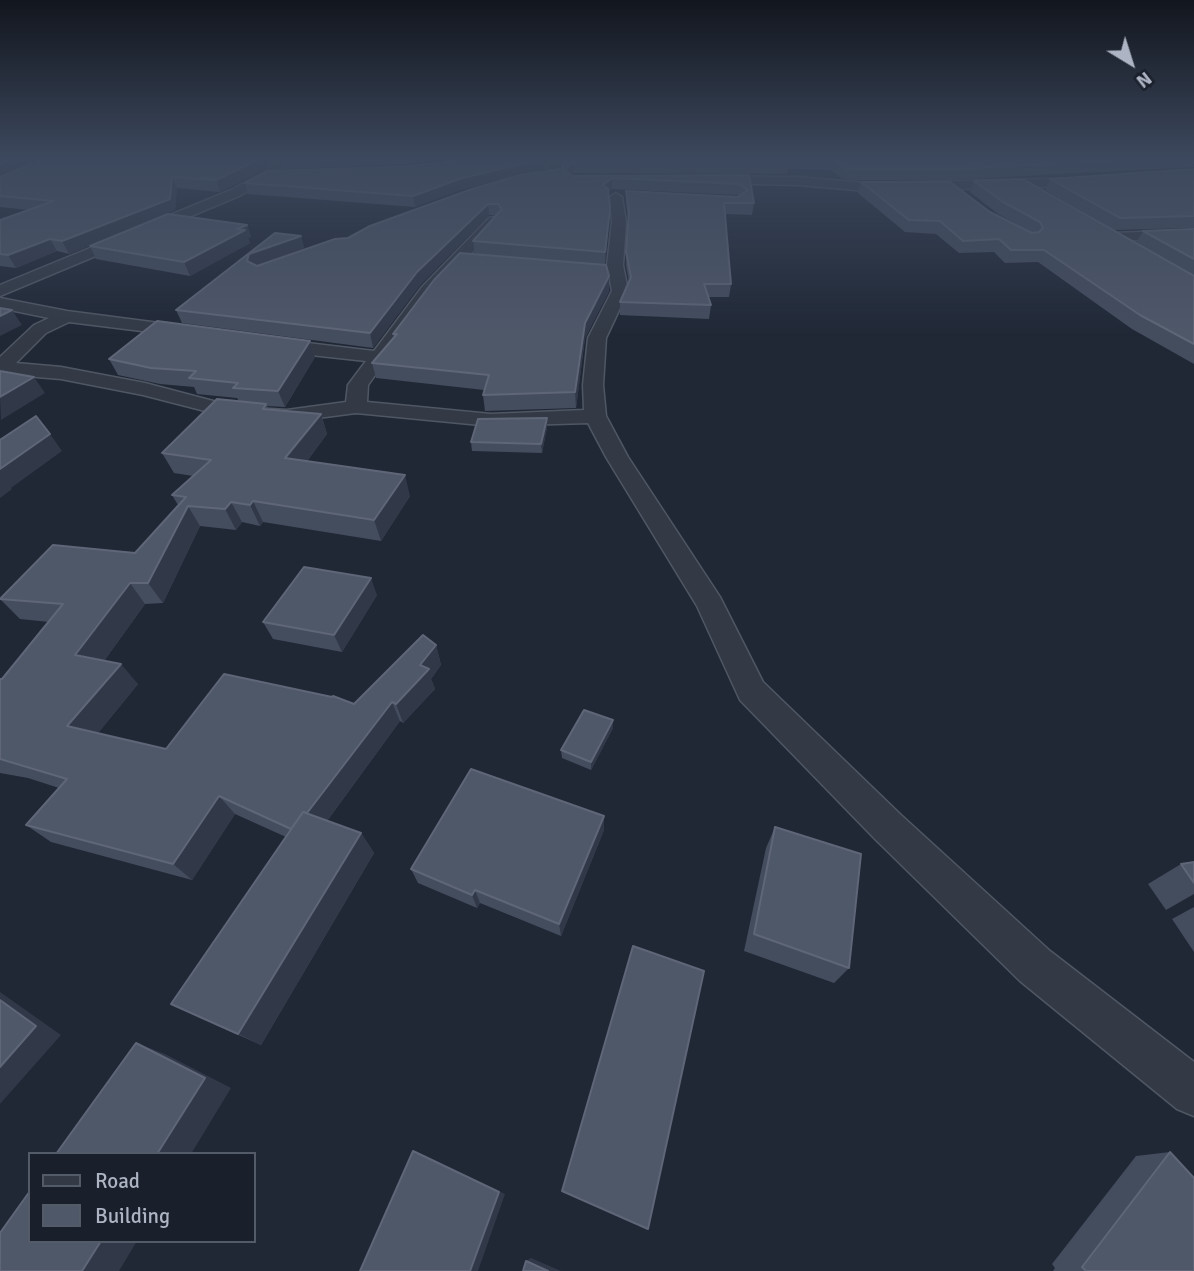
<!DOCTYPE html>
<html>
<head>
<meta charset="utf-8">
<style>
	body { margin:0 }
	#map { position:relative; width:1194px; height:1271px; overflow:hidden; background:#202836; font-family:Signika,sans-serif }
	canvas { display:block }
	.legend { position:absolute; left:28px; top:1152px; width:228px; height:91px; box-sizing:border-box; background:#191f2b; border:2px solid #545b68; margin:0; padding:9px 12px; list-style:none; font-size:21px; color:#adb4c3 }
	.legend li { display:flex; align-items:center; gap:14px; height:35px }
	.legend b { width:35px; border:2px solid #545b68 }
	.north { position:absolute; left:1096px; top:28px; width:70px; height:70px; -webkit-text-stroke:5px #191f2b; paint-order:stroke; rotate:142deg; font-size:19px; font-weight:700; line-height:28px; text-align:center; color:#adb4c3 }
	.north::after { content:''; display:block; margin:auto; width:24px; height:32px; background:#adb4c3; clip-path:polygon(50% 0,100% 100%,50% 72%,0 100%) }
</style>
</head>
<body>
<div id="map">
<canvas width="1194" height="1271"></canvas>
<ul class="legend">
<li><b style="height:9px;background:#333a46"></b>Road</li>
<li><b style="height:19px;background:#4f5869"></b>Building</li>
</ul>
<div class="north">N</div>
</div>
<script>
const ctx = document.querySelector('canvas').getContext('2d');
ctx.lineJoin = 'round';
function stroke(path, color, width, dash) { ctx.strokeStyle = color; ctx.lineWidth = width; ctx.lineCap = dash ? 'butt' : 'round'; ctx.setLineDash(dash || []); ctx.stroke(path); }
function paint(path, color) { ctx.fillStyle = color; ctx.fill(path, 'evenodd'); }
const street = new Path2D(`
	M278,158H290L273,178L239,196L0,296V285L231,190L265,172Z
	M540,158H551L563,174L561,177L518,182V176L549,172Z
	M710,176L798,177L867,183L1087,178L1093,182L1087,186L867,191L798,185L706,183V177Z
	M616,193L622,197L626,222L623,265L628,291L606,338L603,385L606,416L628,457L720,597L763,682L901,815L1050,951L1194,1062V1116L1177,1109L1020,981L875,839L740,700L697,606L606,457L588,423L491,426L356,413L287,422L236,419L143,395L61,379L0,374V357L34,325L49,318L0,308V298L67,311L190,327L199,332L190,337L69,322L46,333L16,363L61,367L145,383L236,407L287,410L346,402L348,385L366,361L274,351L267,349L265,345L267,341L274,339L374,351L422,287L489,218L494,217L501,221L499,224L434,293L368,385L367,402L491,414L584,410L583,385L588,338L612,291L607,265L612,222L610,197Z
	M1194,230V238L1113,241L1106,237L1113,233Z`);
const wall = new Path2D(`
	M0,158H276L263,170L220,192L177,188L175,210L69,254L57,251L16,268L0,266V220L29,210L0,207Z
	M281,158H455L412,164L284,169L281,159Z
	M554,158H1194V167L951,180H852L842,179L831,170L788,169L787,174L573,173L571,175L573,176L749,175L754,203L752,215L725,214L731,284L729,297H708L711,305L709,319L620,315V302L629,282L626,265L628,220L626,203V191L739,197L737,195L612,189L608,193L609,222L605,265L609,276V291L585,338L576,408L485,411L483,395L484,390L376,378L372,363L394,337L393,334L475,254L473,241L497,215H489L420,285L373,348L182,323L176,310L301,236L304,248L256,266H257L348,238L561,169L562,168Z
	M465,159H544L545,169L463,189L415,207L248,194L245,183L410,166Z
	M1194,169V228L1114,230L1045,190L1050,179Z
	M974,181L1136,243L1143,231L1194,229V364L1132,329L1038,262L1005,263L994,252L959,253L936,234L905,232L858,193L861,182L990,212L1033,233L998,214L970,192Z
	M247,225L251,237L248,238L250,243L190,276L96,259L90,246Z
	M310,341L315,357L285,407L267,406L269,409L321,414L327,434L307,461L410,496L381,541L263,522L260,526L242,522L236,530L200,526L163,603L145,604L104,661L138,684L98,733L166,749L354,704L436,645L441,665L431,679L435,689L403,723L400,721L327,821L361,833L374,853L261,1045L198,1017L171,1004L286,837L235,814L192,880L51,842L26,825L59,788L28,778L0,773V679H2L49,622L20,619L0,599L135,553L178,505L172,495L193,476L174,473L162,453L239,401L237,398L197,394L194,387L160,384L118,375L109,359Z
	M547,427L542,453L472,451L471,442Z
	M377,595L342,652L273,639L263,622Z
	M613,720V728L591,770L562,758L561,750Z
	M775,827L849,968L834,983L744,951L766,848Z
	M604,830L561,936L480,903L477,908L418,883L411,869Z
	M1194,862V894L1166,910L1148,884L1181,864Z
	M1194,907V952L1172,919Z
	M1170,1152L1194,1271H1053L1055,1268L1052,1264L1136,1156Z
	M562,1191L648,1229L644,1228Z`);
const shadedWall = new Path2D(`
	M18,158H52L0,178V164Z
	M262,158H276L263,170L220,192L216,180Z
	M411,158H455L412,164Z
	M544,159L545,169L463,189L415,207L413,196L462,178Z
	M573,163V173L565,181L564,170Z
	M172,177L177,188L175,210L69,254L62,241Z
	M612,178V189L603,196V185Z
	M488,204L489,215L420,285L373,348L370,333L417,272Z
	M610,210L609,222L605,265V252Z
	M247,225L251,237L248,238L250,243L190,276L184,262L237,229Z
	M301,236L304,248L254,267L247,261L249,254Z
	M50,239L57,251L16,268L8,255Z
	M609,276V291L585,338L576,408L575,392L585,323Z
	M12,310L22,325L0,336V316Z
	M310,341L315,357L285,407L278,391Z
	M34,377L45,393L1,420L0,397Z
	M321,414L327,434L293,479L285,458Z
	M547,418V427L542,453L541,444Z
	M50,434L62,451L11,488L12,489L0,498V469Z
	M405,475L410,496L381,541L374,520Z
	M253,501L263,522L260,526L250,505Z
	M231,502L242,522L236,530L225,509Z
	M188,506L200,526L163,603L148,583Z
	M371,578L377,595L342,652L334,635Z
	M130,583L145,604L94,675L75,655Z
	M436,645L441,665L431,679L435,689L403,723L396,704L420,665Z
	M121,664L138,684L88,745L67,726Z
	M392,702L400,721L307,848L294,831Z
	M613,720V728L591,770V762Z
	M219,796L235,814L192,880L173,864Z
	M604,816V830L561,936L559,924Z
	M361,833L374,853L261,1045L238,1034Z
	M475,890L480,903L477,908L472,895Z
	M0,992L61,1035L0,1104Z
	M136,1043L165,1054L231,1088L191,1154H157Z
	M413,1151L424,1155L505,1194L478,1271H470Z
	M101,1241H137L119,1271H82Z
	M531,1258L561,1271H548L526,1261Z`);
const building = new Path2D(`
	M0,158H18L0,164Z
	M46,158H262L216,180L172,177L170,199L62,241L50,239L8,255L0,254V220L54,201L0,196V177Z
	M468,158H544V159L462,178L413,196L245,183L268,171L410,166L465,159Z
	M562,158H1167L955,169H855L844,168L833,159L787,158L789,163H573L564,170L573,176L749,175L754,203H724L731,284H704L711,305L620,302L631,277L626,252L629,210L626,191L738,197L748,190L739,184L612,178L603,185L608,189L610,210L605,252L473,241L502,209L498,204H488L417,272L370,333L176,310L275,233L301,236L249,254L247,261L257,266L335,239L348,238L370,226L472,189L521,175L561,169L565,162Z
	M1194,169V216L1120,218L1050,179Z
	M1023,179L1194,276V344L1140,315L1044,250H1011L999,239L963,241L940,221L909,220L861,182H950L990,212L1032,233L1039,232L1043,228L1040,222L1003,202L974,181Z
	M168,214L247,225L237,229L245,230L184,262L90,246Z
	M1194,229V259L1143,231Z
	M460,253L606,265L609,276L585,323L575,392L483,395L489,375L372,363L397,334H393L434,280Z
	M0,308L12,310L0,316Z
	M157,321L310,341L278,391L233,388L238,383L189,378L196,371L151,368L109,359Z
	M0,371L34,377L0,397Z
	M217,399L266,404L263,409L321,414L285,458L405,475L374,520L253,501L250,505L231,502L225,509L188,506L148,583H130L75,655L121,664L67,726L166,749L224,674L332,697L333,696L354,704L423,635L436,645L420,665L429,669L396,704L392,702L307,813L303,812L291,829L219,796L173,864L26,825L67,779L0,759V679H2L63,604L0,599L53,545L135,553L186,497L172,495L211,460L162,453Z
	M36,416L50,434L0,469V440Z
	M547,418L541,444L471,442L478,419Z
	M304,567L371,578L334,635L263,622Z
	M584,710L613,720L591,762L561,750Z
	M471,769L604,816L559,924L475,890L472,895L411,869Z
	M303,812L361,833L238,1034L171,1004Z
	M775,827L861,854L849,968L754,934Z
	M1194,862V883L1181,864Z
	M633,946L704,971L648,1229L562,1191Z
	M0,1000L36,1026L0,1067Z
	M136,1043L205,1078L157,1154H56Z
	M413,1151L499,1192L470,1271H360Z
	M1170,1152L1194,1178V1271H1086L1082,1267Z
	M30,1191V1241H101L82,1271H0V1233Z
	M526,1261L548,1271H523Z`);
stroke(street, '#505764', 3);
paint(street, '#333a46');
paint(wall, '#444d5e');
paint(shadedWall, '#313949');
paint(building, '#4f5869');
stroke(building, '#5e6677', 2);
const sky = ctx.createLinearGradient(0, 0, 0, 336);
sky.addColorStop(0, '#12161e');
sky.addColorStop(0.47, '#3c485d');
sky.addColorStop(1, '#3c485d00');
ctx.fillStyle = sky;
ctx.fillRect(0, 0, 1194, 336);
</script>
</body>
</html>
